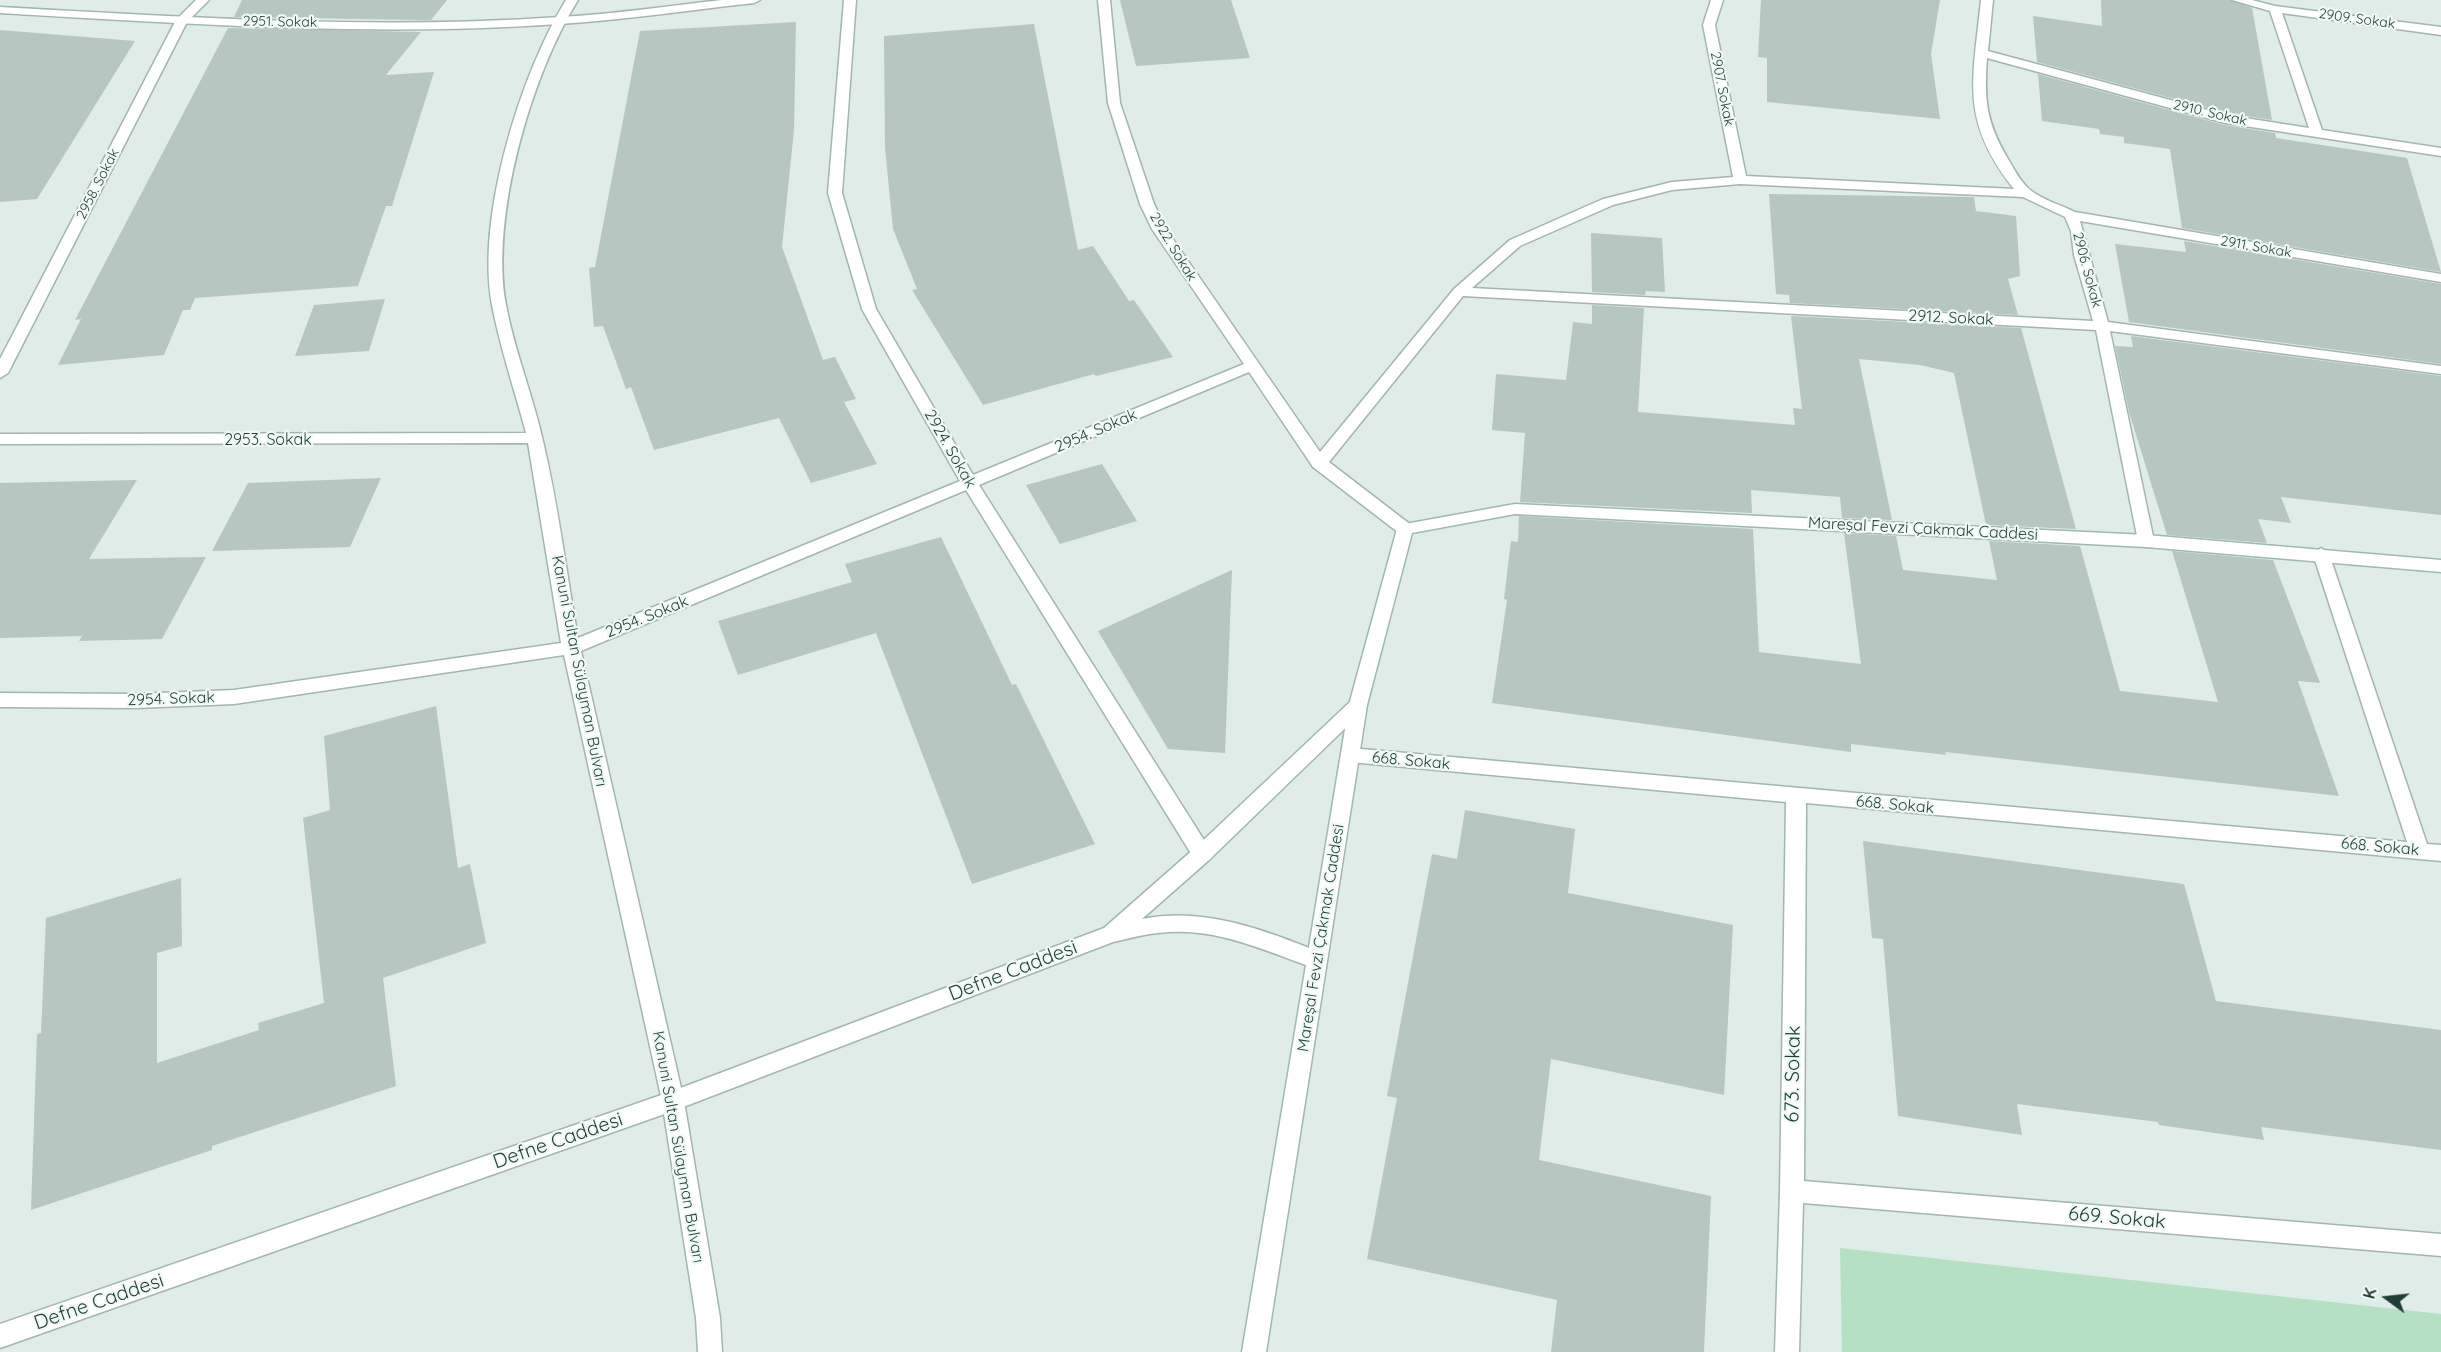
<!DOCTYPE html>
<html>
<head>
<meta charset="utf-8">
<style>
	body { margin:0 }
	#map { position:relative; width:2441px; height:1352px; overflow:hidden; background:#e0ece7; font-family:Quicksand,sans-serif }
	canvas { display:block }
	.north { position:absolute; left:2357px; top:1268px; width:60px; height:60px; -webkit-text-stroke:4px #f1f9f5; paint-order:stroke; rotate:285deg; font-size:16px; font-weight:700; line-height:24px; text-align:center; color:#1f3f37 }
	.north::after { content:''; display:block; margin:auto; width:21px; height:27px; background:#1f3f37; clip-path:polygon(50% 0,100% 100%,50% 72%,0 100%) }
</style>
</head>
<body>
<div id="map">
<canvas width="2441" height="1352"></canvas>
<div class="north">K</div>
</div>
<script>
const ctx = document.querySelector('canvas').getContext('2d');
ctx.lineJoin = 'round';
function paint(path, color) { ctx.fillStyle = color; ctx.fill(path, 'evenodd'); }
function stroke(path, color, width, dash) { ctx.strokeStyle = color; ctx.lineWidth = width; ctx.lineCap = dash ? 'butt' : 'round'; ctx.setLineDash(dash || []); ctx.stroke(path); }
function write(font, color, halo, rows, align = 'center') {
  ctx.font = font + ' Quicksand,sans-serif'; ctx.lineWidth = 4.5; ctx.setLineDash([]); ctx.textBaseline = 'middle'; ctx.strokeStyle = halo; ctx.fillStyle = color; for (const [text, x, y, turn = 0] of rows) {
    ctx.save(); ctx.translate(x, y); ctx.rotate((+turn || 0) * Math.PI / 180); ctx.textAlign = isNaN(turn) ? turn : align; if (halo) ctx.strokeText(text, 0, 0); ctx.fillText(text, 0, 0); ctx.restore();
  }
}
const green = new Path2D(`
	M1840,1248L2441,1314V1352H1842Z`);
const building = new Path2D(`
	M242,0H447L431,20H420L234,17Z
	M1120,0H1231L1250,58L1136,66Z
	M1761,0H1940L1931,54L1940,119L1767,102V58L1758,57Z
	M2101,0H2230L2252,8L2272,120L2226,113L2037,62L2033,16L2102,26Z
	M796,22L794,130L782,247L823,360L835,357L856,399L844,402L877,464L811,483L779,418L654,450L631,387L626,389L603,326L594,327L589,268L595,267L640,31Z
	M1034,24L1078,250L1093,246L1129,301L1134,300L1173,357L1096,376L1094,374L983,405L912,290L917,289L893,229L885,148L884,36Z
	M228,28L421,32L386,75L434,72L392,206H386L358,286L195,298L190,310H183L164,355L58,365L81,319L75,320Z
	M0,30L135,41L37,199L0,202Z
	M2038,74L2224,125L2275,133L2276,138L2407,158L2441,272L2182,228L2170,149L2124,143V137L2100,134L2099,129L2042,121Z
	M1769,194L1974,197L1976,211L2016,216L2020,276L2008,279L2018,315L1790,303L1789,295L1776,294Z
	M1591,233L1662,238L1665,292L1646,291L1645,295L1592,292Z
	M2184,241L2441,284V364L2129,322L2115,244L2186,252Z
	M385,299L369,351L295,356L314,305Z
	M1592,305L1644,308L1638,412L1795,425L1793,408L1802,409L1791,316L2021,328L2076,529L1986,525L1954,373L1920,365L1859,359L1892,520L1842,518L1840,497L1751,490L1752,513L1520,502L1525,433L1492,430L1496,374L1566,380L1573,322L1592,324Z
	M2131,336L2441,376V515L2281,497L2291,523L2258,519L2267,543L2167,535L2129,412L2115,346L2133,347Z
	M1102,464L1137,521L1060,544L1026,485Z
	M381,478L350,547L212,551L248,483Z
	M137,480L89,559L206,557L162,639L79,641L82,636L0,638V483Z
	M1519,516L1753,529L1759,652L1861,664L1844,533L1896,536L1903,570L1997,580L1989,541L2080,546L2120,691L2218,702L2172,551L2273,560L2320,683L2298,681L2339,796L1945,752L1946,755L1851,744V752L1492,703L1507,600L1504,599L1511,541L1518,542Z
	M941,537L1012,685L1016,684L1095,844L972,884L876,633L738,675L718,621L852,582L845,564Z
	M1232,570L1225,753L1168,749L1098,631Z
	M436,706L458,868L470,864L486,943L383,978L396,1086L212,1146V1150L31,1210L37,1034L41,1033L46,918L181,878L182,946L157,953V1063L259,1030L258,1023L324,1003L303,818L330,810L324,736Z
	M1465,810L1575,829L1568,893L1733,925L1724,1095L1551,1059L1539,1160L1711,1196L1704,1352H1551L1557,1300L1367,1259L1397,1098L1387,1096L1432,854L1457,859Z
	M1863,841L2184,884L2216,1001L2441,1030V1150L2261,1127L2264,1140L2159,1125L2158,1122L2017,1104L2022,1135L1898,1116L1883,939L1872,938Z`);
const minor = new Path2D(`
	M196,0H209L187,22L8,373L0,378V359L176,20Z
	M566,0H578C531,75 490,217 506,305C514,349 532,393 542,437C558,502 566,571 578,638L960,481L862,309L828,193L844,0H856L842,193L876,309L973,475L1244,364L1152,229L1140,204L1108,103L1098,0H1110L1120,103L1154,204L1166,229L1320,452L1454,289L1510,240L1603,199L1672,182L1733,177L1703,25L1711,0H1723L1715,25L1746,176L2014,189C1959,120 1973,80 1981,0H1993L1988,51L2226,115L2309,128L2270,11L2232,0H2252L2275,6L2441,27V35L2282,13L2322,130L2441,148V156L2225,123L1987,58C1984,100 1986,122 2008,159C2014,169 2020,181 2029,189C2040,199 2061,205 2075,212L2441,274V282L2080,221L2108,322L2441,366V374L2110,331L2154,541L2146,547L2138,541L2096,330L1463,296L1325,467H1313L1249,372L979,485L1209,848L1212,854L1209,860L1202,862L1195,860L966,490L581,651L684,1101L720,1318L722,1352H698L696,1318L662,1101L564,655L234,704L135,708L0,707V693L135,694L234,690L561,643L528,443L0,444V434L526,433C515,391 500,348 492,305C476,217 520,75 566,0ZM1740,184L2023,197L2065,217L2071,231L2074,255L2093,321L1472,288L1520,246L1613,205L1672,190Z
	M2321,548L2329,554L2427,844L2441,845V861L1806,803L1804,1181L2441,1234V1256L1803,1203L1799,1352H1775L1780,1191L1786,802L1350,762L1343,760L1341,755L1343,750L1350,748L2407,842L2313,554Z`);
const tertiary = new Path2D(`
	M722,0H760L754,3C689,10 624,20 559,24C375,37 185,24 0,13V7C185,17 374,30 559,17C614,14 668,6 722,0Z
	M1319,458L1325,459L1411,525L1413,529L1411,533H1399L1313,467L1311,463L1313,459Z
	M1358,698L1364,700L1367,705L1364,710L1209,860L1142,919C1205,906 1267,931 1324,954L1327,960L1324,966L1317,969C1265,951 1215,926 1159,933C1143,934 1128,939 1113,942L673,1111L0,1348V1324L670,1092L1104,928L1195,848L1352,700Z`);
const secondary = new Path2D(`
	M1515,504L2146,535L2441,560V572L2146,547L1515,514L1412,533L1367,705L1266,1352H1242L1349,705L1397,529L1405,524Z`);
const farStreetnames = [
	["2909. Sokak",2357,19,8],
	["2951. Sokak",280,22,1],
	["2907. Sokak",1722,89,79],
	["2910. Sokak",2210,113,13],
	["2958. Sokak",98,184,-63],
	["2922. Sokak",1173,247,59],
	["2911. Sokak",2256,247,10],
	["2906. Sokak",2087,270,75]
];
const streetNames = [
	["2912. Sokak",1951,318,3],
	["2954. Sokak",1096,431,-23],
	["2953. Sokak",268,440],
	["2924. Sokak",950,449,60],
	["Mareşal Fevzi Çakmak Caddesi",1923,529,3],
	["2954. Sokak",647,617,-22],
	["Kanuni Sultan Sülayman Bulvarı",579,671,79],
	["2954. Sokak",171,699,-2],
	["668. Sokak",1411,761,5],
	["668. Sokak",1895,805,5],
	["668. Sokak",2380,847,5],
	["Mareşal Fevzi Çakmak Caddesi",1321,938,-81],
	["Kanuni Sultan Sülayman Bulvarı",678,1147,80]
];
const nearStreetnames = [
	["Defne Caddesi",1013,971,-21],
	["673. Sokak",1793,1074,-89],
	["Defne Caddesi",558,1141,-19],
	["669. Sokak",2117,1218,5],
	["Defne Caddesi",99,1302,-19]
];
paint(green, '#b6e0c3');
paint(building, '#b5c7c0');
stroke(minor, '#a2b5af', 3);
stroke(tertiary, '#a2b5af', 3);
stroke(secondary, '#9db9b0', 3);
paint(minor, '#fff');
paint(tertiary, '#fff');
paint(secondary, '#fff');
write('14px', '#1f3f37', '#f1f9f5', farStreetnames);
write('16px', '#1f3f37', '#f1f9f5', streetNames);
write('20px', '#1f3f37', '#f1f9f5', nearStreetnames);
</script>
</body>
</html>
